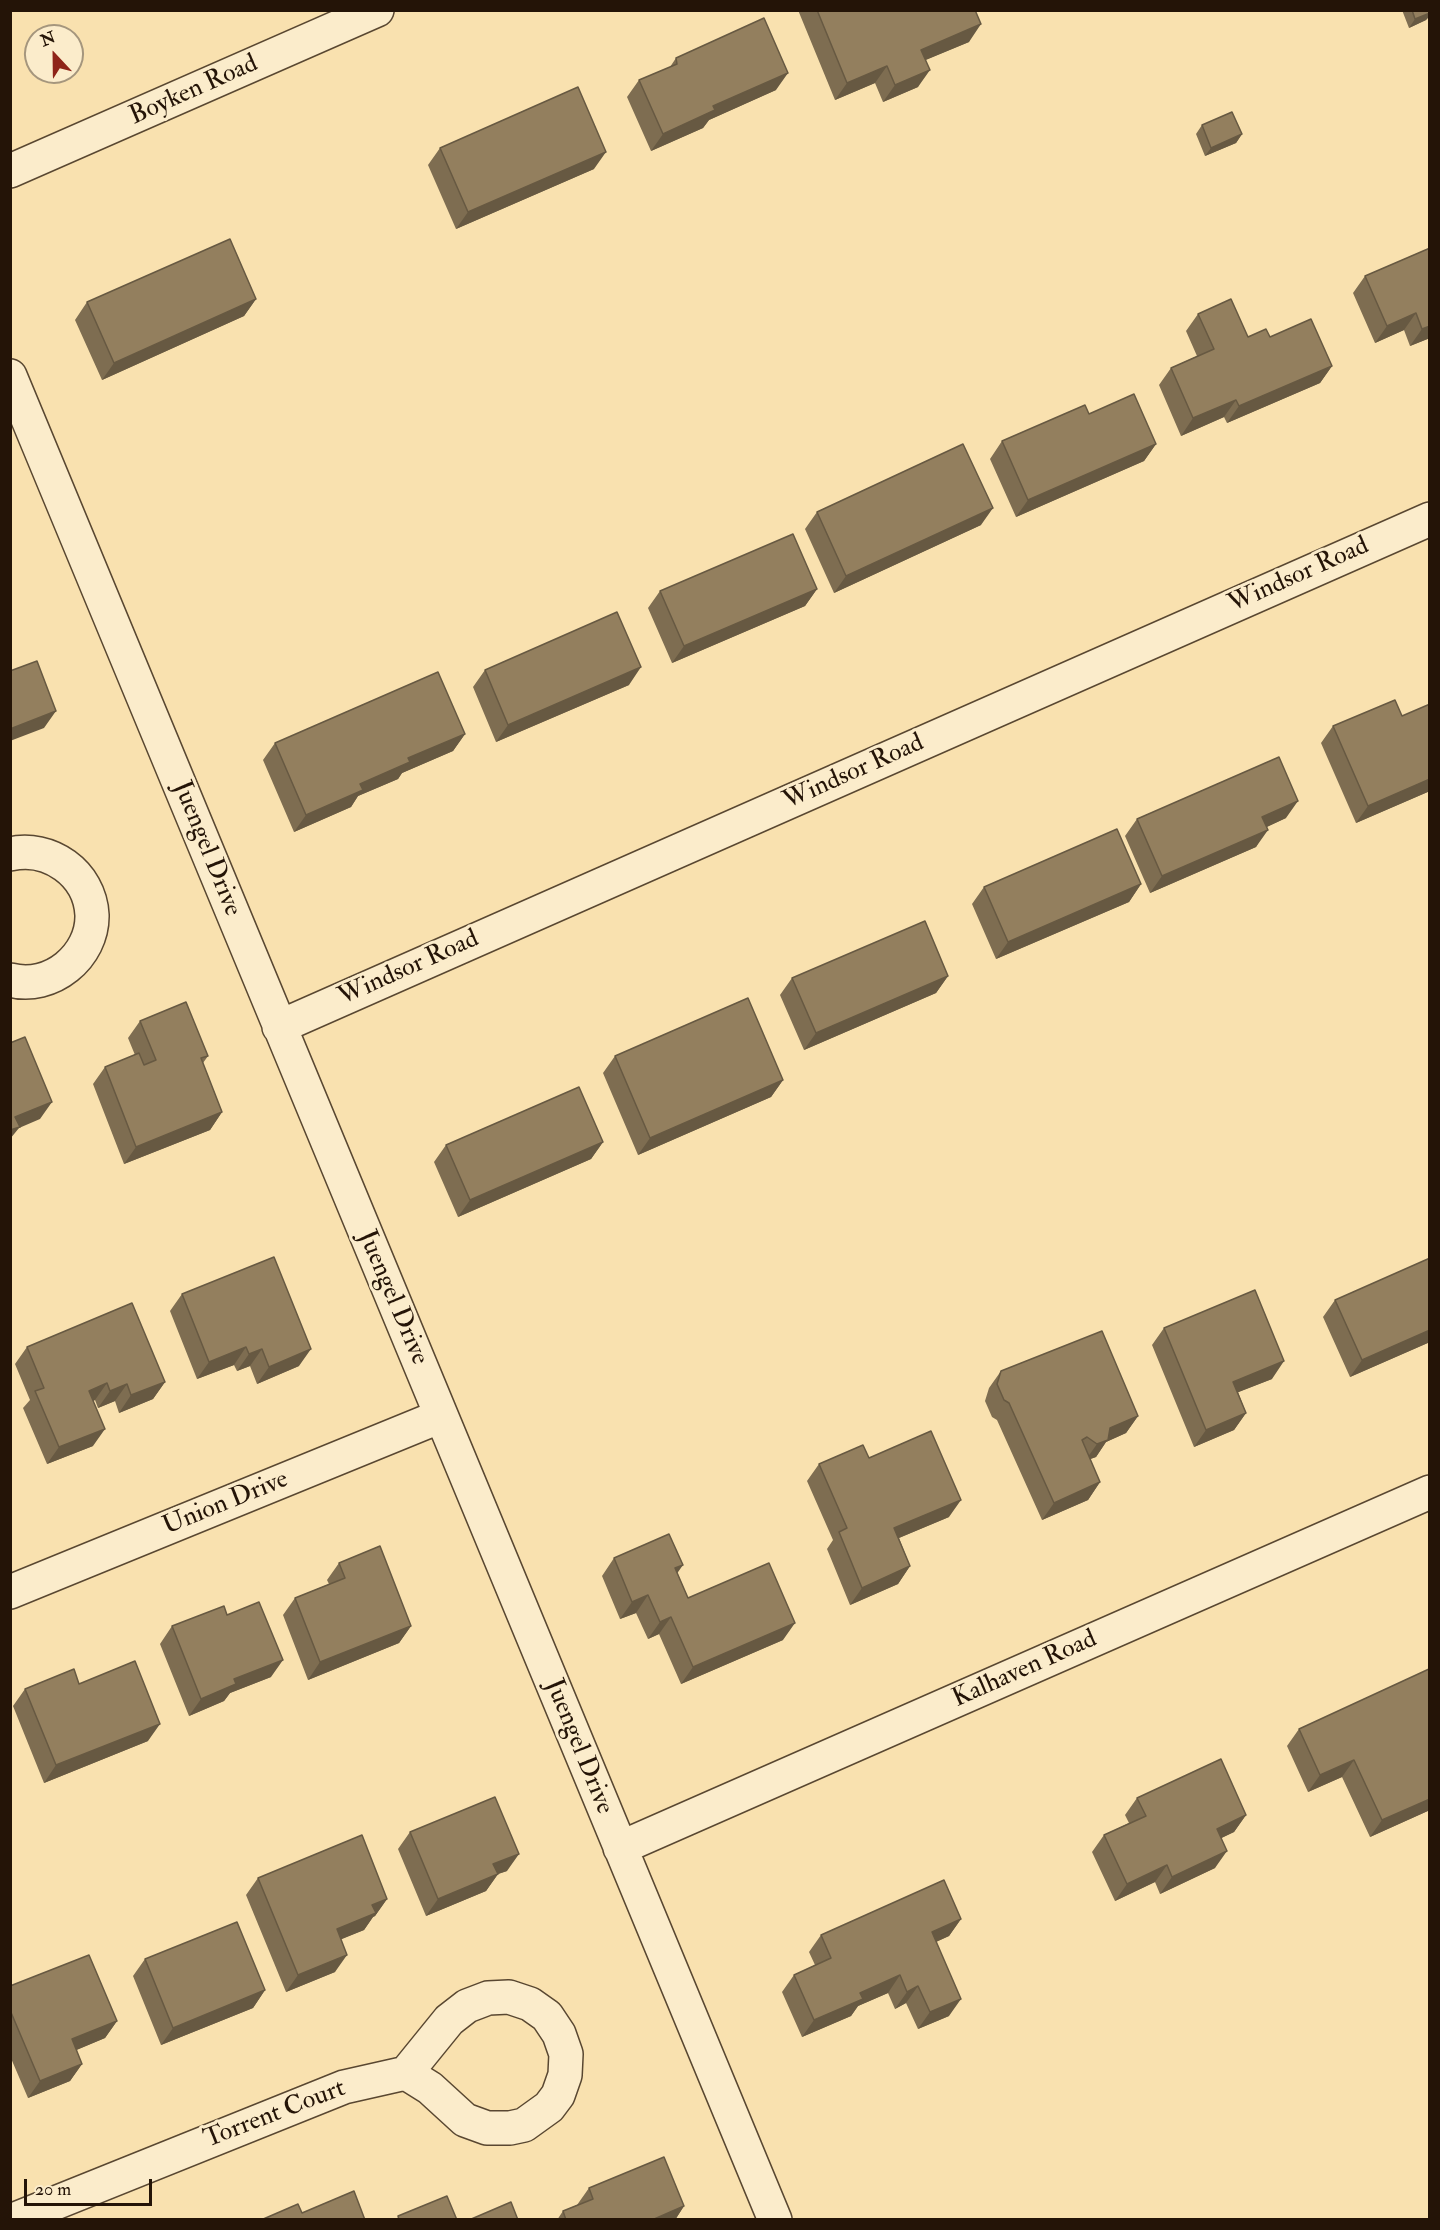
<!DOCTYPE html>
<html>
<head>
<meta charset="utf-8">
<style>
	body { margin:0 }
	#map { position:relative; width:1440px; height:2230px; overflow:hidden; background:#f9e1af; font-family:"IM FELL Double Pica",serif }
	canvas { display:block }
	.frame { position:absolute; inset:0; border:12px solid #241407; pointer-events:none }
	.north { position:absolute; left:24px; top:24px; width:60px; height:60px; box-sizing:border-box; background:#fbeccb; border:2px solid #a5967d; border-radius:50%; rotate:338deg; font-size:16px; font-weight:700; line-height:24px; text-align:center; color:#241407 }
	.north::after { content:''; display:block; margin:auto; width:21px; height:27px; background:#8f2418; clip-path:polygon(50% 0,100% 100%,50% 72%,0 100%) }
	.scale { position:absolute; left:24px; top:2179px; width:128px; height:27px; box-sizing:border-box; border:3px solid #241407; border-top:0; padding-left:8px; font-size:18px; line-height:21px; white-space:nowrap; color:#241407; -webkit-text-stroke:4px #fbeccb; paint-order:stroke }
</style>
</head>
<body>
<div id="map">
<canvas width="1440" height="2230"></canvas>
<div class="frame"></div>
<div class="north">N</div>
<div class="scale">20 m</div>
</div>
<script>
const ctx = document.querySelector('canvas').getContext('2d');
ctx.lineJoin = 'round';
function stroke(path, color, width, dash) { ctx.strokeStyle = color; ctx.lineWidth = width; ctx.lineCap = dash ? 'butt' : 'round'; ctx.setLineDash(dash || []); ctx.stroke(path); }
function paint(path, color) { ctx.fillStyle = color; ctx.fill(path, 'evenodd'); }
function write(font, color, halo, rows, align = 'center') {
  ctx.font = font + ' "IM FELL Double Pica",serif'; ctx.lineWidth = 6; ctx.setLineDash([]); ctx.textBaseline = 'middle'; ctx.strokeStyle = halo; ctx.fillStyle = color; for (const [text, x, y, turn = 0] of rows) {
    ctx.save(); ctx.translate(x, y); ctx.rotate((+turn || 0) * Math.PI / 180); ctx.textAlign = isNaN(turn) ? turn : align; if (halo) ctx.strokeText(text, 0, 0); ctx.fillText(text, 0, 0); ctx.restore();
  }
}
const minor = new Path2D(`
	M10,171L377,10
	M10,376L775,2220
	M10,854C49,845 90,873 92,915C93,956 51,991 10,980
	M279,1027L1430,519
	M10,1592L441,1416
	M620,1848L1430,1492
	M13,2220L344,2087L406,2073L449,2020L467,2006L488,1998L509,1997L530,2004L547,2016L559,2034L566,2054L565,2075L558,2095L549,2107L524,2125L510,2128H487L465,2120L430,2088L406,2073`);
const wall = new Path2D(`
	M798,10H975L969,42L925,60L918,87L883,102L875,83L835,100Z
	M1402,10H1430L1426,20L1409,28Z
	M676,58L776,90L709,120L703,128L651,151L627,97L639,80L670,67Z
	M1202,125L1242,134L1236,143L1205,156L1196,134Z
	M440,148L594,169L456,229L428,165Z
	M1430,248V338L1410,346L1404,330L1375,343L1353,293L1365,276Z
	M256,299L244,316L102,380L75,320L87,302Z
	M1198,314L1248,337H1270L1332,366L1320,383L1227,423L1224,417L1181,436L1159,385L1171,368L1197,356L1186,331Z
	M1089,414L1156,444L1144,461L1016,517L990,459L1002,441Z
	M817,512L981,525L834,593L805,529Z
	M817,589L805,606L672,663L648,608L660,591Z
	M485,670L629,685L496,742L473,687Z
	M1402,716L1430,791L1356,823L1321,743L1333,726Z
	M465,734L453,751L402,773L398,779L358,796L351,807L294,832L263,760L275,743Z
	M1286,818L1266,827L1256,847L1150,893L1125,836L1137,819Z
	M1141,884L1129,902L996,959L972,904L984,887Z
	M948,976L936,993L804,1050L780,995L792,978Z
	M140,1021L208,1056L203,1063L222,1112L210,1130L124,1164L93,1084L105,1067L135,1055L128,1038Z
	M615,1056L783,1080L771,1097L638,1155L603,1073Z
	M603,1142L591,1159L458,1217L434,1162L446,1145Z
	M182,1294L299,1366L257,1384L250,1366L237,1371L234,1365L197,1379L170,1311Z
	M1335,1300L1430,1342L1350,1377L1323,1317Z
	M1164,1328L1272,1379L1238,1392L1246,1413L1234,1430L1194,1447L1152,1345Z
	M27,1347L165,1382L153,1399L119,1413L115,1401L98,1408L95,1400L93,1401V1446L47,1464L23,1408L30,1400L15,1364Z
	M1001,1371L1138,1416L1126,1433L1106,1442L1096,1457L1090,1459L1100,1482L1088,1500L1042,1520L997,1420L992,1417L985,1401L989,1388Z
	M869,1458L949,1517L899,1538L910,1566L898,1584L850,1605L827,1549L833,1540L807,1481L819,1464Z
	M614,1558L677,1572L688,1598L783,1640L681,1684L659,1634L648,1639L636,1613L620,1619L602,1576Z
	M339,1563L411,1626L399,1643L308,1680L283,1615L295,1598L329,1584L327,1580Z
	M227,1615L271,1677L230,1693L224,1701L189,1716L160,1644L172,1626Z
	M1430,1671V1810L1370,1837L1342,1777L1308,1792L1287,1746L1299,1729Z
	M79,1684L148,1741L44,1783L13,1706L25,1689Z
	M1137,1798L1246,1815L1234,1832L1221,1838L1215,1868L1160,1894L1155,1882L1115,1901L1092,1852L1104,1835L1129,1823L1125,1815Z
	M410,1832L507,1871L498,1874L486,1891L426,1916L398,1849Z
	M258,1878L387,1899L375,1916L373,1917L364,1930L341,1939L335,1972L286,1992L246,1895Z
	M961,1919L949,1936L936,1942L949,2016L918,2029L906,2003L895,2009L888,1993L858,2006L851,2016L802,2037L782,1992L794,1975L815,1965L809,1952L821,1935Z
	M145,1959L265,1990L253,2008L161,2045L133,1976Z
	M10,1986L117,2021L105,2038L76,2050L82,2064L70,2081L28,2098L10,2056Z
	M589,2188L684,2206L675,2220H557L563,2211L577,2205Z`);
const shadedWall = new Path2D(`
	M1430,13V16L1426,20L1409,28L1415,19Z
	M981,24L969,42L909,67L921,50Z
	M887,66L875,83L835,100L847,83Z
	M930,70L918,87L883,102L895,85Z
	M788,73L776,90L709,120L703,128L651,151L663,134L713,106Z
	M1242,134L1236,143L1205,156L1211,148Z
	M606,152L594,169L456,229L468,212Z
	M256,299L244,316L102,380L114,363Z
	M1416,313L1404,330L1375,343L1387,326Z
	M1430,326V338L1410,346L1422,329Z
	M1332,366L1320,383L1227,423L1239,406Z
	M1236,400L1224,417L1181,436L1193,418Z
	M1156,444L1144,461L1016,517L1028,500Z
	M993,508L981,525L834,593L846,576Z
	M817,589L805,606L672,663L684,646Z
	M641,667L629,685L496,742L508,725Z
	M56,711L44,728L10,741V729Z
	M465,734L453,751L402,773L398,779L358,796L351,807L294,832L306,815L360,784L408,758Z
	M1430,779V791L1356,823L1368,806Z
	M1298,801L1286,818L1250,835L1262,817Z
	M1268,830L1256,847L1150,893L1162,876Z
	M1141,884L1129,902L996,959L1008,942Z
	M948,976L936,993L804,1050L816,1033Z
	M783,1080L771,1097L638,1155L650,1138Z
	M52,1102L40,1119L19,1128L10,1139V1124L15,1117Z
	M222,1112L210,1130L124,1164L136,1147Z
	M603,1142L591,1159L458,1217L470,1200Z
	M1430,1330V1342L1350,1377L1362,1360Z
	M246,1347L234,1365L197,1379L209,1362Z
	M262,1349L250,1366L237,1371L249,1354Z
	M311,1349L299,1366L257,1384L269,1367Z
	M1284,1361L1272,1379L1221,1399L1233,1382Z
	M165,1382L153,1399L119,1413L131,1395Z
	M107,1383L95,1400L77,1408L89,1391Z
	M127,1384L115,1401L98,1408L110,1391Z
	M1246,1413L1234,1430L1194,1447L1206,1430Z
	M1138,1416L1126,1433L1106,1442L1096,1457L1085,1461L1097,1444L1110,1428Z
	M105,1429L93,1446L47,1464L59,1447Z
	M1100,1482L1088,1500L1042,1520L1054,1503Z
	M961,1500L949,1517L882,1545L894,1528Z
	M683,1565L671,1582L675,1568Z
	M910,1566L898,1584L850,1605L862,1588Z
	M648,1595L636,1613L620,1619L632,1602Z
	M671,1617L659,1634L648,1639L660,1622Z
	M795,1623L783,1640L681,1684L693,1667Z
	M411,1626L399,1643L308,1680L320,1662Z
	M283,1660L271,1677L230,1693L224,1701L189,1716L201,1699L234,1679Z
	M160,1724L148,1741L44,1783L56,1765Z
	M1354,1760L1342,1777L1308,1792L1320,1775Z
	M1430,1799V1810L1370,1837L1382,1820Z
	M1246,1815L1234,1832L1205,1846L1217,1829Z
	M1227,1851L1215,1868L1160,1894L1172,1877Z
	M519,1854L507,1871L498,1874L486,1891L426,1916L438,1899L493,1864Z
	M1167,1865L1155,1882L1115,1901L1127,1884Z
	M387,1899L375,1916L373,1917L364,1930L325,1946L337,1929L372,1905Z
	M961,1919L949,1936L920,1949L932,1932Z
	M347,1955L335,1972L286,1992L298,1975Z
	M900,1975L888,1993L858,2006L851,2016L802,2037L814,2020L860,1993Z
	M918,1986L906,2003L895,2009L907,1992Z
	M265,1990L253,2008L161,2045L173,2028Z
	M961,1999L949,2016L918,2029L930,2012Z
	M117,2021L105,2038L60,2057L72,2039Z
	M82,2064L70,2081L28,2098L40,2081Z
	M684,2206L675,2220H652Z`);
const building = new Path2D(`
	M817,10H975L981,24L921,50L930,70L895,85L887,66L847,83Z
	M1412,10H1430V13L1415,19Z
	M764,18L788,73L713,106L715,110L663,134L639,80L677,64L676,58Z
	M578,87L606,152L468,212L440,148Z
	M1232,112L1242,134L1211,148L1202,125Z
	M230,239L256,299L114,363L87,302Z
	M1430,248V326L1422,329L1416,313L1387,326L1365,276Z
	M1231,299L1248,337L1266,329L1270,337L1311,319L1332,366L1239,406L1236,400L1193,418L1171,368L1214,349L1198,314Z
	M1134,394L1156,444L1028,500L1002,441L1085,405L1089,414Z
	M963,444L993,508L846,576L817,512Z
	M793,534L817,589L684,646L660,591Z
	M617,612L641,667L508,725L485,670Z
	M37,661L56,711L10,729V671Z
	M438,672L465,734L408,758L410,762L360,784L363,790L306,815L275,743Z
	M1395,700L1402,716L1430,704V779L1368,806L1333,726Z
	M1279,757L1298,801L1262,817L1268,830L1162,876L1137,819Z
	M1117,829L1141,884L1008,942L984,887Z
	M925,921L948,976L816,1033L792,978Z
	M748,998L783,1080L650,1138L615,1056Z
	M186,1002L208,1056L201,1058L222,1112L136,1147L105,1067L139,1053L144,1065L156,1060L140,1021Z
	M25,1037L52,1102L15,1117L20,1127L10,1130V1043Z
	M579,1087L603,1142L470,1200L446,1145Z
	M274,1257L311,1349L269,1367L262,1349L249,1354L246,1347L209,1362L182,1294Z
	M1430,1258V1330L1362,1360L1335,1300Z
	M1255,1290L1284,1361L1233,1382L1246,1413L1206,1430L1164,1328Z
	M132,1303L165,1382L131,1395L127,1384L110,1391L107,1383L89,1391L105,1429L59,1447L35,1391L44,1388L27,1347Z
	M1102,1331L1138,1416L1110,1428L1108,1440L1097,1444L1087,1437L1082,1440L1100,1482L1054,1503L1009,1403L1004,1400L997,1384L1001,1371Z
	M931,1431L961,1500L894,1528L910,1566L862,1588L839,1532L847,1528L819,1464L863,1445L869,1458Z
	M669,1534L683,1565L675,1568L688,1598L769,1563L795,1623L693,1667L671,1617L660,1622L648,1595L632,1602L614,1558Z
	M380,1546L411,1626L320,1662L295,1598L345,1578L339,1563Z
	M259,1602L283,1660L234,1679L236,1684L201,1699L172,1626L224,1606L227,1615Z
	M135,1661L160,1724L56,1765L25,1689L74,1669L79,1684Z
	M1429,1669L1430,1799L1382,1820L1354,1760L1320,1775L1299,1729Z
	M1221,1759L1246,1815L1217,1829L1227,1851L1172,1877L1167,1865L1127,1884L1104,1835L1146,1816L1137,1798Z
	M495,1797L519,1854L493,1864L498,1874L438,1899L410,1832Z
	M362,1835L387,1899L372,1905L376,1913L337,1929L347,1955L298,1975L258,1878Z
	M944,1880L961,1919L932,1932L961,1999L930,2012L918,1986L907,1992L900,1975L860,1993L863,1999L814,2020L794,1975L831,1958L821,1935Z
	M237,1922L265,1990L173,2028L145,1959Z
	M89,1955L117,2021L72,2039L82,2064L40,2081L10,2010V1986Z
	M664,2157L684,2206L652,2220H566L563,2211L593,2199L589,2188Z
	M354,2191L365,2220H261L298,2204L302,2213Z
	M447,2196L457,2220H399L398,2216Z
	M511,2202L518,2220H469Z`);
const streetNames = [
	["Boyken Road",194,91,-24],
	["Windsor Road",1299,576,-24],
	["Windsor Road",854,773,-24],
	["Juengel Drive",206,849,68],
	["Windsor Road",409,969,-24],
	["Juengel Drive",392,1298,67],
	["Union Drive",226,1504,-22],
	["Kalhaven Road",1025,1670,-24],
	["Juengel Drive",578,1747,68],
	["Torrent Court",275,2115,-21]
];
stroke(minor, '#594731', 36);
stroke(minor, '#fbeccb', 33);
paint(wall, '#7e6d51');
paint(shadedWall, '#675942');
paint(building, '#937f5e');
stroke(building, '#675942', 1.5);
write('26px', '#241407', '#fbeccb', streetNames);
</script>
</body>
</html>
